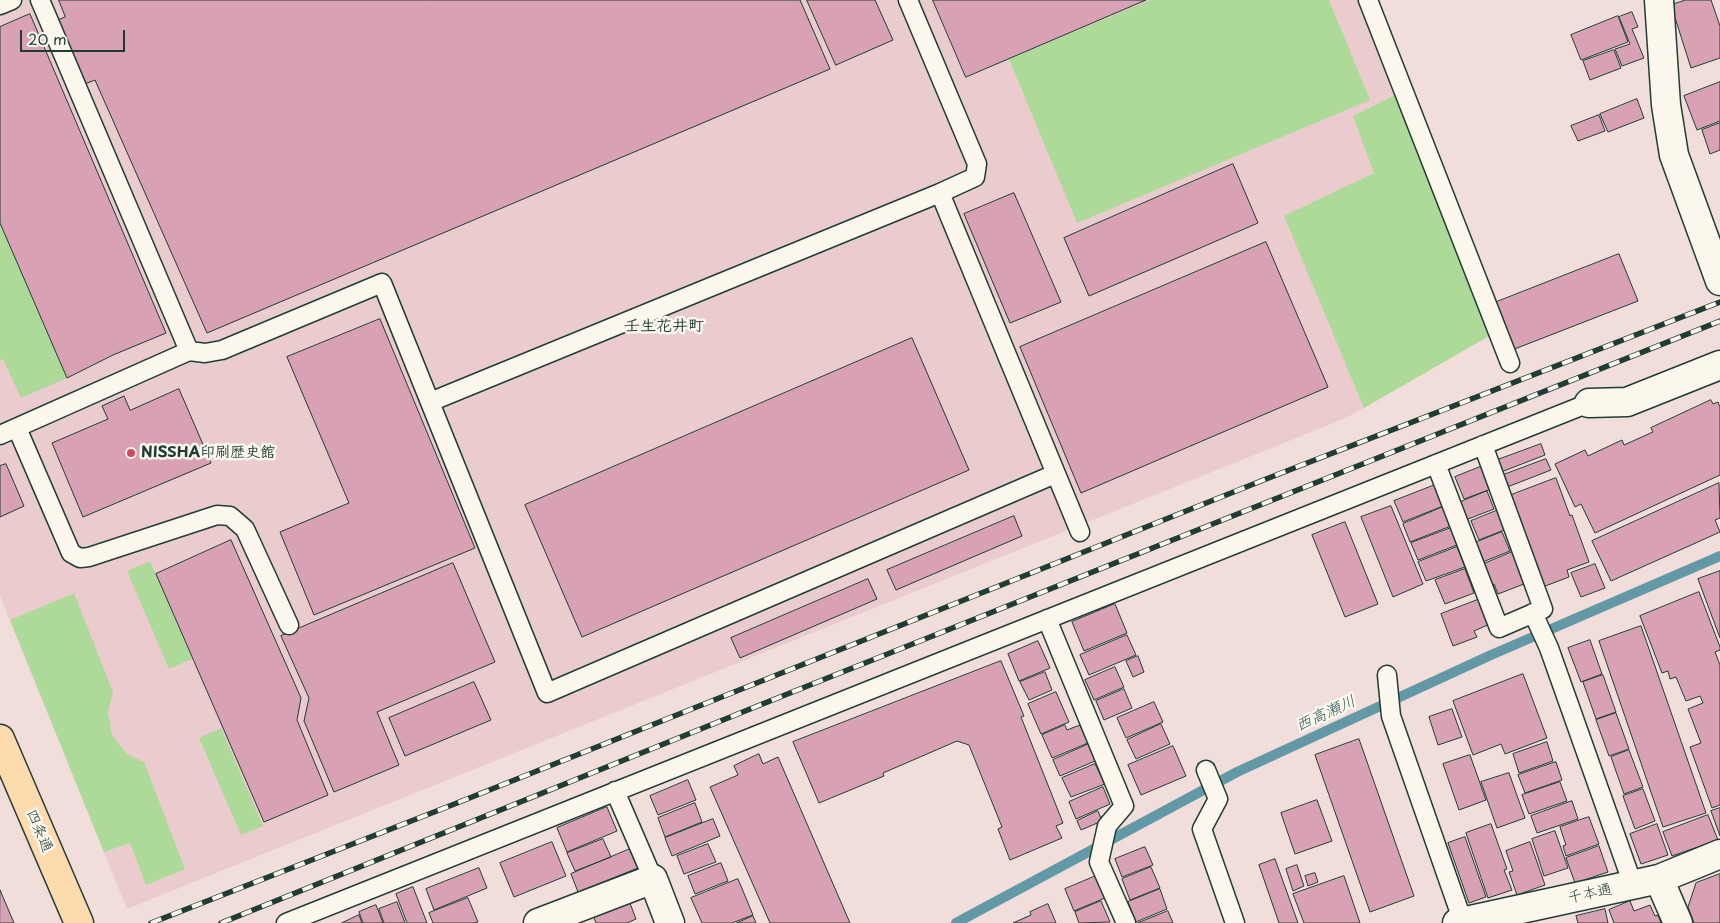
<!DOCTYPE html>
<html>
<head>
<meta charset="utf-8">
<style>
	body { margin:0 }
	#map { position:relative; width:1720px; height:923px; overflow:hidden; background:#f1dedb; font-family:"Playpen Sans",sans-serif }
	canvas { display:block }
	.scale { position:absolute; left:20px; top:30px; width:105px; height:22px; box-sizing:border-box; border:2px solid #1f3d34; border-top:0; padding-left:6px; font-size:15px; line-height:18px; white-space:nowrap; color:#1f3d34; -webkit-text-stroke:4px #fbf7ec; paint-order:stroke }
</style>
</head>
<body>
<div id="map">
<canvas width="1720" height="923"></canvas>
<div class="scale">20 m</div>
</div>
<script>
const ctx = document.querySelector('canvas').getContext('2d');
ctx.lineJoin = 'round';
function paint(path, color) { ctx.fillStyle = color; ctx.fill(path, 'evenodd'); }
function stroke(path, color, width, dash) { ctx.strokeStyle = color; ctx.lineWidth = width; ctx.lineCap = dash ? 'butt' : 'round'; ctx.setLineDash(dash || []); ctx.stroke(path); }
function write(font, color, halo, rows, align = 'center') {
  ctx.font = font + ' "Playpen Sans","Klee One",sans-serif'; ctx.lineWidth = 5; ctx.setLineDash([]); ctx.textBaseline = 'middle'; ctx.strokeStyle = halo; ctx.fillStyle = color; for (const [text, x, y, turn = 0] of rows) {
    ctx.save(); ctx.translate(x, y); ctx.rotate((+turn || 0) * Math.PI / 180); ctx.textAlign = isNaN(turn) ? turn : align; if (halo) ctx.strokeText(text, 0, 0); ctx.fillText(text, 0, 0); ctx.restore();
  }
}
const built = new Path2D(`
	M0,0H1358L1489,336L1346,418L127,909L0,596Z`);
const green = new Path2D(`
	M1150,0H1329L1370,100L1077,223L1009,59Z
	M1395,95L1489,336L1364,408L1284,216L1374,173L1353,116Z
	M0,221L67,378L21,398L3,359L0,360Z
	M150,561L192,659L169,669L127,571Z
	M74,593L113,692L108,712L112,735L127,754L144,762L185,869L146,885L130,843L104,852L10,620Z
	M221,728L263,826L241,835L199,738Z`);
const stream = new Path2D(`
	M956,923L1237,772L1491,655L1720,556`);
const building = new Path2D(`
	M59,0H800L830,69L207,333L95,80L82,85L55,21L65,17Z
	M807,0H875L893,40L836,65Z
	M933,0H1146L966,77Z
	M1686,0H1711L1720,26V58L1691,68L1671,5Z
	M1632,12L1638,27L1632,29L1644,58L1622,66L1615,49L1630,44L1619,17Z
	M30,14L166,333L113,355L67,378L0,223V27Z
	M1618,16L1628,42L1581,60L1571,35Z
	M1614,50L1621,68L1590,80L1583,61Z
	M1720,82V121L1697,130L1684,96Z
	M1637,99L1644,118L1608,132L1600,114Z
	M1599,115L1605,131L1578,141L1571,126Z
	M1720,123V150L1710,154L1702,130Z
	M1233,164L1258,223L1089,296L1064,238Z
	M1014,193L1061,302L1010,323L964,214Z
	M1266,242L1328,387L1081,493L1020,347Z
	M1619,254L1638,301L1512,350L1494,303Z
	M380,319L475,548L314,615L280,532L349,503L287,357Z
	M912,338L969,470L582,637L525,505Z
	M179,389L211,463L83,517L52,443L108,419L102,406L124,396L130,410Z
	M1711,400L1713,404L1718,402L1720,407V475L1595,533L1581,504L1575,507L1555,464L1585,450L1588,456L1622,440L1624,445L1653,432L1651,428Z
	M1541,444L1545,455L1496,474L1492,462Z
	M1546,459L1551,470L1502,489L1498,477Z
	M6,464L24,506L0,517V466Z
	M1485,465L1494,488L1464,499L1455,477Z
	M1556,478L1570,516L1572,515L1589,562L1567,570L1569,577L1540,588L1506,497Z
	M1719,483L1720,518L1715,520L1720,532L1611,581L1592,541Z
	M1435,485L1443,506L1403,522L1394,501Z
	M1487,491L1494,509L1463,521L1456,504Z
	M1391,506L1423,584L1393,597L1361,517Z
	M1443,507L1451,526L1410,542L1403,524Z
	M1501,509L1509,528L1479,540L1471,521Z
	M1014,516L1022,536L896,590L887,570Z
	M1345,522L1378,604L1345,617L1312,535Z
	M1451,528L1457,545L1418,560L1411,543Z
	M1502,532L1510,551L1480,563L1472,544Z
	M231,540L301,698L297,720L328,795L264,822L156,574Z
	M1457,547L1465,567L1426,581L1418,562Z
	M1512,552L1524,584L1498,594L1494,584L1492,585L1484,564Z
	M453,563L495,662L377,712L399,765L334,792L304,721L309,698L281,636Z
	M1595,564L1605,588L1581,597L1571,573Z
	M1465,569L1474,593L1445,604L1435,580Z
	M1720,571V638L1698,579Z
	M868,579L877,599L740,658L731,638Z
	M1699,592L1720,647V650L1715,652L1720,665V805L1712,808L1690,747L1701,743L1688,709L1703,703L1700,696L1686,701L1676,677L1670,679L1668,671L1662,673L1640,616Z
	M1480,599L1490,624L1474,631L1477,637L1453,646L1441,614Z
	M1115,604L1127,633L1084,651L1072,622Z
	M1641,626L1706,813L1663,827L1599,641Z
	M1127,635L1136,655L1089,675L1080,655Z
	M1590,640L1602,674L1581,682L1568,648Z
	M1038,641L1050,668L1019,681L1008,654Z
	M1138,656L1144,672L1133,677L1126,661Z
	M1001,661L1024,716L1021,717L1063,823L1056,826L1062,838L1010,860L998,829L1002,827L969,745L957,741L883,773L884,776L819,803L793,742Z
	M1115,667L1124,687L1094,700L1085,680Z
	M1045,672L1052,690L1029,700L1020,682Z
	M1523,674L1547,738L1505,754L1501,744L1473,755L1453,701Z
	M1603,675L1616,712L1596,719L1583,682Z
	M474,682L491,720L405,756L389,718Z
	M1124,689L1132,708L1104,720L1096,701Z
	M1056,692L1069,722L1041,734L1028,704Z
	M1154,702L1163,722L1126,738L1117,718Z
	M1452,709L1462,737L1438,745L1429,717Z
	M1616,713L1629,749L1609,756L1596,720Z
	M1161,724L1170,744L1136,759L1127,740Z
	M1065,725L1067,730L1080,725L1088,743L1052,758L1042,735Z
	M1359,739L1414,896L1370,912L1315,755Z
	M1547,742L1553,761L1519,773L1513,754Z
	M1089,744L1095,761L1060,776L1053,760Z
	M1173,746L1186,776L1141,795L1128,765Z
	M1629,750L1643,787L1624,794L1611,757Z
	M759,754L763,764L778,757L850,923H770L710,787L738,775L734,766Z
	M1470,755L1486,800L1459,810L1443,764Z
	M1556,762L1562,780L1525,793L1518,775Z
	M1095,764L1105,784L1071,797L1062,778Z
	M1509,773L1525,818L1497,828L1481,782Z
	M688,780L696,800L658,815L650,796Z
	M1560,782L1567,801L1529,814L1522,795Z
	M1103,787L1110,804L1076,819L1069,802Z
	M1643,789L1655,821L1635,829L1623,796Z
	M1317,800L1332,841L1295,854L1281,813Z
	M1572,801L1578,819L1537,833L1531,816Z
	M695,803L702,822L665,837L658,818Z
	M607,807L617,831L567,852L557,828Z
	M1720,808V836L1711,811Z
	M1098,811L1102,821L1081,830L1077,821Z
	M1708,815L1718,840L1672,856L1663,832Z
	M1589,817L1599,844L1566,856L1563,846L1566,845L1560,827Z
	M713,819L720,836L672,856L665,838Z
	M1491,824L1507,869L1504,870L1512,890L1488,898L1466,833Z
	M1657,824L1668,855L1641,864L1630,834Z
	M1555,831L1568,868L1544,876L1532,839Z
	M1465,837L1486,897L1469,903L1448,843Z
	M603,839L611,857L575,871L567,853Z
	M552,842L566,876L514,897L500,863Z
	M1530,842L1545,885L1517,895L1509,872L1513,871L1506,851Z
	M708,844L716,862L684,874L677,856Z
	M1599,846L1608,872L1575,883L1566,858Z
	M1145,847L1153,865L1122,877L1115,859Z
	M630,849L638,868L578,892L571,874Z
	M1275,859L1298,923H1279L1259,865Z
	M721,863L728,881L695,894L688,876Z
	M1297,865L1304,886L1293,891L1286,869Z
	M1151,867L1160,888L1130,900L1122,879Z
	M479,868L487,888L434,910L426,889Z
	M1315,873L1318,882L1308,886L1305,876Z
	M1720,874V923H1694L1688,907L1696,883Z
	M1096,876L1105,898L1074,911L1065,889Z
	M1344,876L1360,923H1304L1293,894Z
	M738,879L753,915L732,923H702L691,898Z
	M413,887L427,923H407L396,894Z
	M1160,889L1167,909L1136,922L1128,902Z
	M0,890L14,923H0Z
	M468,898L478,922L474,923H433L429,913Z
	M628,898L636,919L627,923H596L592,913Z
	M1101,901L1110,922L1079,923L1075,912Z
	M1630,901L1634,911L1650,905L1655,916L1658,915L1661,923H1614L1609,910Z
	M397,902L405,923H384L379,909Z
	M1048,904L1056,923H1013L1031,915L1030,912Z
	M376,905L383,923H363L359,912Z
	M1605,909L1608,923H1578L1576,916Z
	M1168,911L1173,923H1138Z
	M359,915L362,923H342Z
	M753,916L756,923H737Z`);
const lane = new Path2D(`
	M40,0L189,351
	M908,0L977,164L975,177L940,193L1080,532
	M1368,0L1510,363
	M0,5L12,0
	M430,402L940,193
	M17,428L71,553L80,558L89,557L217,515L230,516L245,529L289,625
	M0,435L189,351L205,353L222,350L382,283L547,693L1055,474
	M1436,464L1499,628L1543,609L1483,445
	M1533,613L1549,648L1633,885
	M1047,619L1124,806L1107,826L1099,862L1126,923
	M1387,675L1391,716L1463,922
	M1206,770L1218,799L1202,829L1235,923
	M615,791L653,879
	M286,923L1589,403`);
const street = new Path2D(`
	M1659,0L1666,105L1674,155L1720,281
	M1589,403L1627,402L1720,365
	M1659,879L1678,923
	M538,923L653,879L670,923
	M1457,923L1659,879L1720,854`);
const primary = new Path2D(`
	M0,739L79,923`);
const rail = new Path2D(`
	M151,923L452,805L1261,481L1720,302
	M221,923L760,705L1720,321`);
const markers = [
	[131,453,5,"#d1495b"]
];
const poiNames = [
	["NISSHA印刷歴史館",141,453]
];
const streetNames = [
	["四条通",39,831,67],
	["千本通",1590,894,-12]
];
const neighbourhoodNames = [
	["壬生花井町",664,327]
];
const waterNames = [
	["西高瀬川",1326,714,-25]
];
paint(built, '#eacccf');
paint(green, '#aeda99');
stroke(stream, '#6399a6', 10);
paint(building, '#d9a2b4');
stroke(building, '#1f3d34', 1);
stroke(lane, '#1f3d34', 21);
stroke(street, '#1f3d34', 31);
stroke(primary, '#1f3d34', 31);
stroke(lane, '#fbf7ec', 18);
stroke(street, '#fbf7ec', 28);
stroke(primary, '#fedbac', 28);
stroke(rail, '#1f3d34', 5.5);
stroke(rail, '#fbf7ec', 4, [11]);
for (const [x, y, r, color] of markers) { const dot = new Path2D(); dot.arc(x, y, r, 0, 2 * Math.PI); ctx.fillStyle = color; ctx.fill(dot); stroke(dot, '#fbf7ec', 2); }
write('bold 15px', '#1f3d34', '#fbf7ec', poiNames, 'left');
write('15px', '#1f3d34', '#fbf7ec', streetNames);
write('bold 16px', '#1f3d34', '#fbf7ec', neighbourhoodNames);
write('italic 16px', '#365c5a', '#fbf7ec', waterNames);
</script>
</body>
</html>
